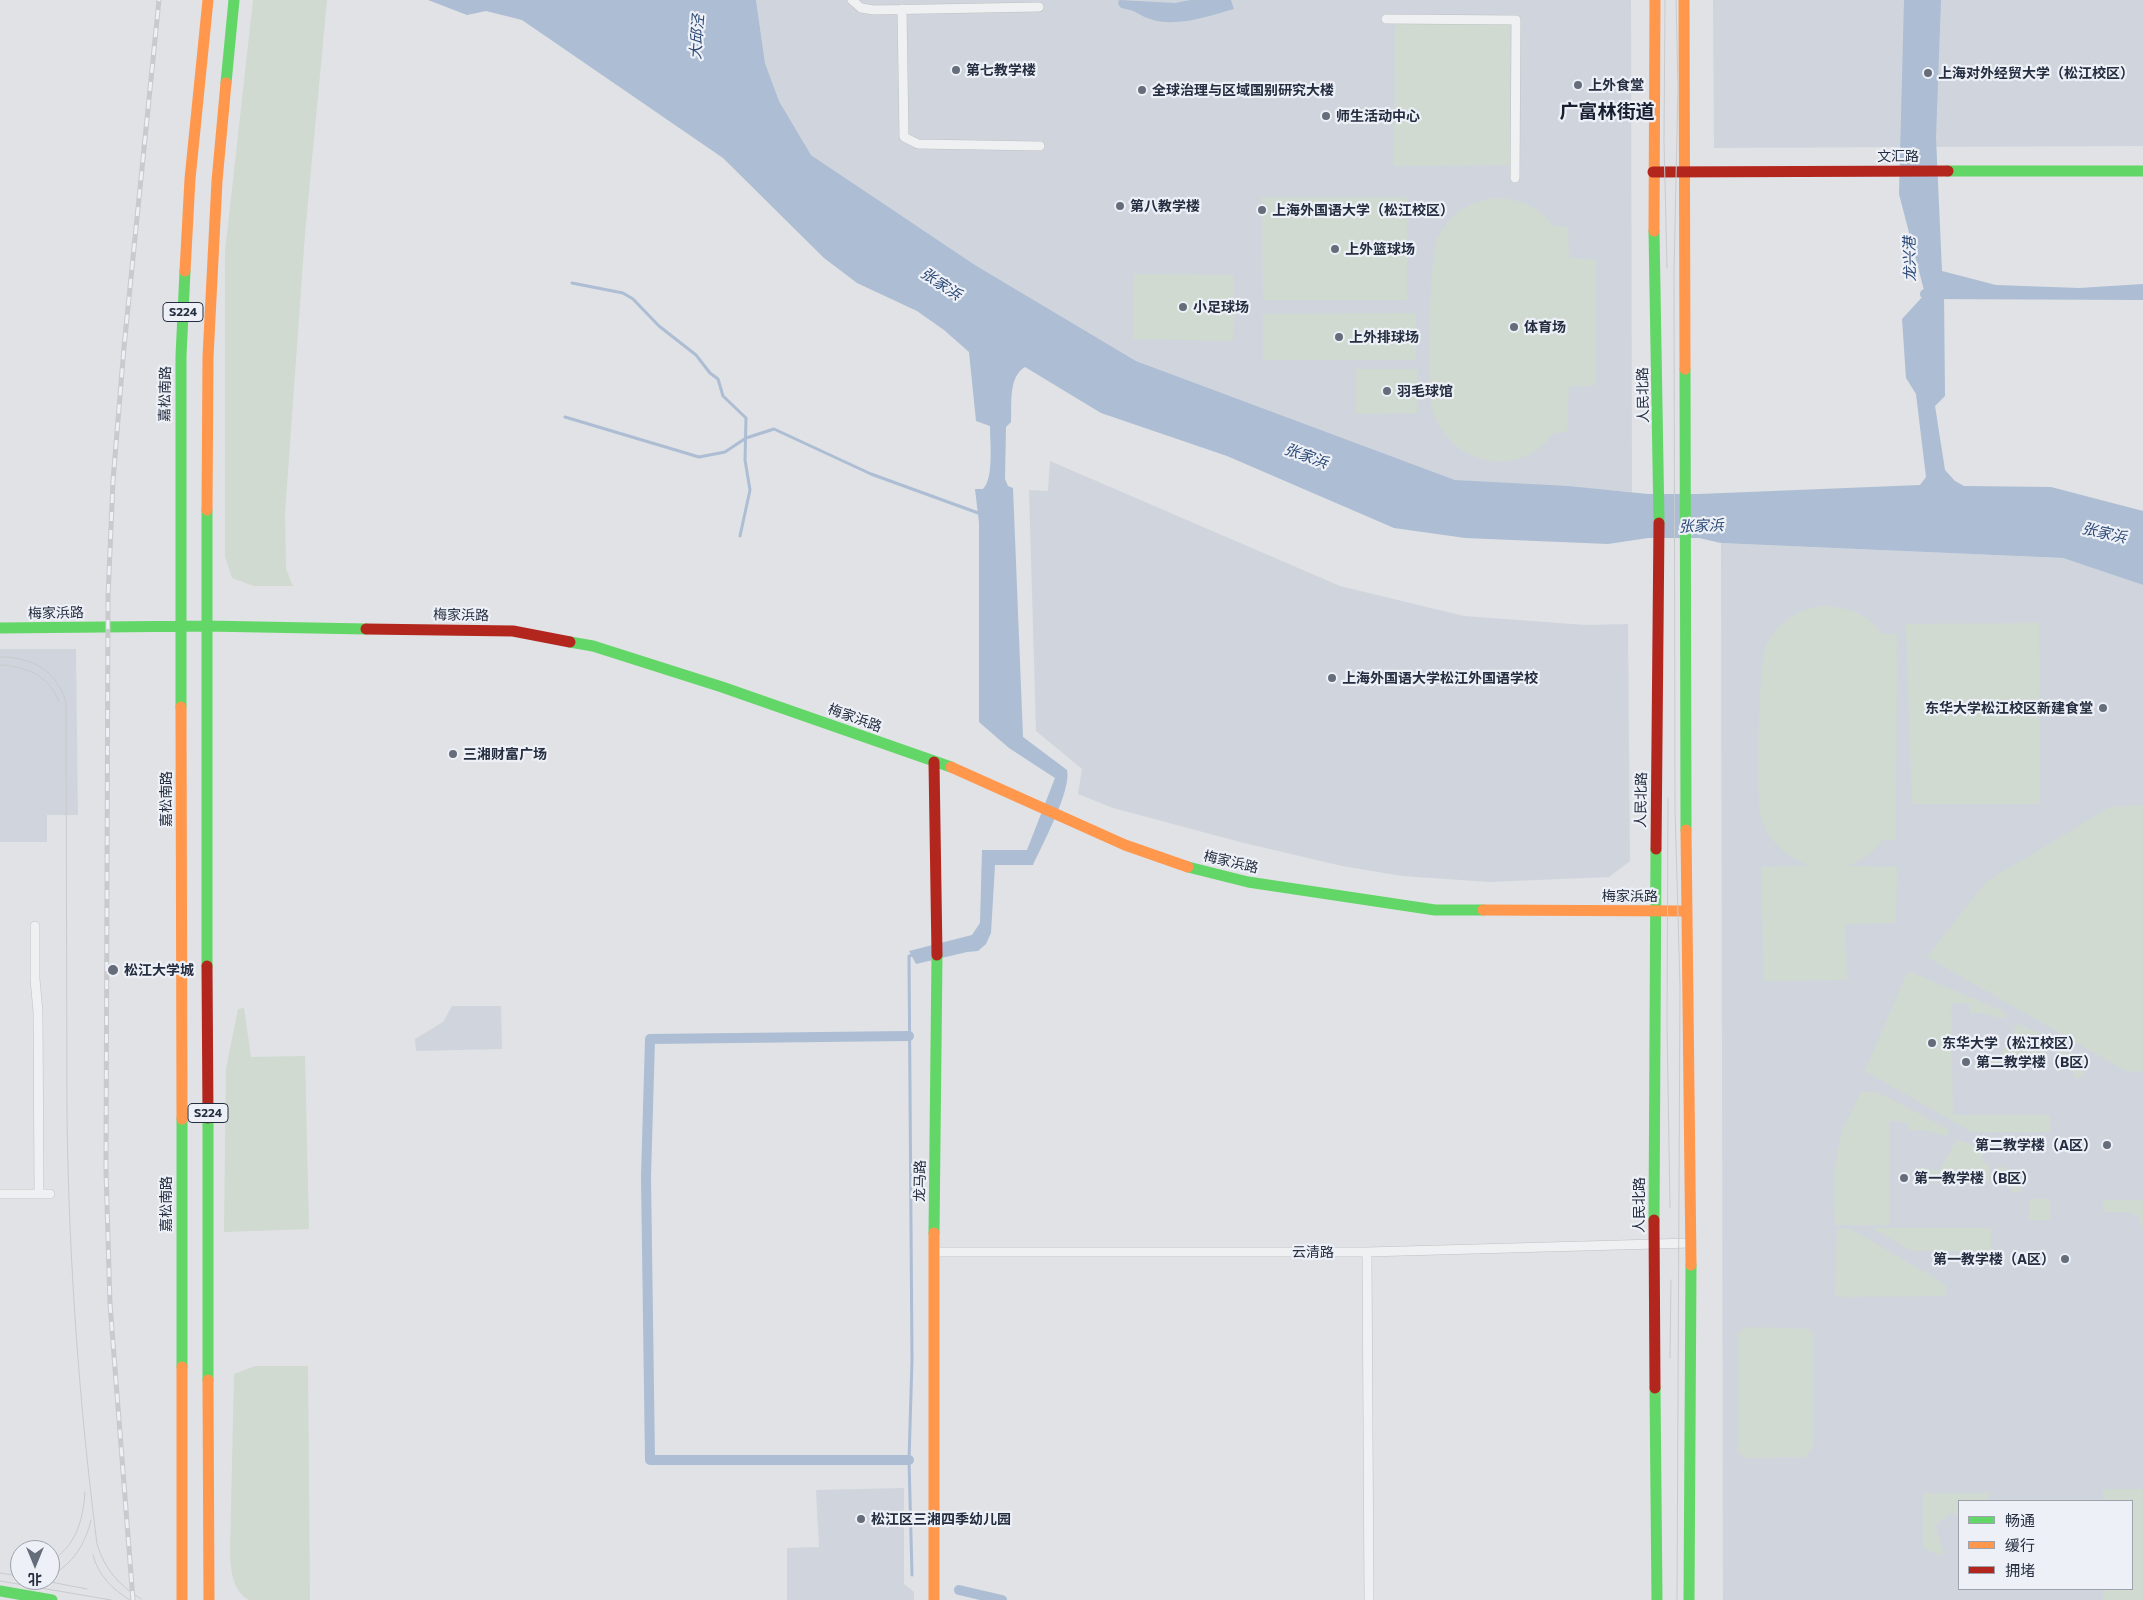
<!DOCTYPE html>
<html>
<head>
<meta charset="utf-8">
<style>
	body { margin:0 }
	#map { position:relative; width:2143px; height:1600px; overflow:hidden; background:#e0e2e5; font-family:Commissioner,"Noto Sans SC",sans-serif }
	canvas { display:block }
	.legend { position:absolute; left:1958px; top:1500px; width:175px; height:90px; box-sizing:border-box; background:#edf0f6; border:1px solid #9da2ad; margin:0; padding:6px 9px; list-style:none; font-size:15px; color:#252e40 }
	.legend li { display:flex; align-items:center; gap:10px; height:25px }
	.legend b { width:25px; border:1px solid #9da2ad }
	.north { position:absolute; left:10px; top:1540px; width:50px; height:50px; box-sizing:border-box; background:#edf0f6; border:1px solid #9da2ad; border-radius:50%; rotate:180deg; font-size:14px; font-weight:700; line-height:20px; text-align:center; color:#252e40 }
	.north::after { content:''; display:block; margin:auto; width:18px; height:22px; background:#666d7a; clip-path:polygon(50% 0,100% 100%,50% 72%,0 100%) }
</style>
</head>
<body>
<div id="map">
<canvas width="2143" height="1600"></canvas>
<ul class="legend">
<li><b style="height:6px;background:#63d668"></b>畅通</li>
<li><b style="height:6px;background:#ff974d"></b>缓行</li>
<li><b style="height:6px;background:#b3261e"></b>拥堵</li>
</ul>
<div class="north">北</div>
</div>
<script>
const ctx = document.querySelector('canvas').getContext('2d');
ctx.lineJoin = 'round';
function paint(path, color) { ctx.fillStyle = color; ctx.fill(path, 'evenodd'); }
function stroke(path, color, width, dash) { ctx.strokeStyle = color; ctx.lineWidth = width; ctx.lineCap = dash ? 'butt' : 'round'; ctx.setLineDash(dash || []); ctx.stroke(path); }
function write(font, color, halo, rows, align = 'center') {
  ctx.font = font + ' Commissioner,"Noto Sans SC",sans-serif'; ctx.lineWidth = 4.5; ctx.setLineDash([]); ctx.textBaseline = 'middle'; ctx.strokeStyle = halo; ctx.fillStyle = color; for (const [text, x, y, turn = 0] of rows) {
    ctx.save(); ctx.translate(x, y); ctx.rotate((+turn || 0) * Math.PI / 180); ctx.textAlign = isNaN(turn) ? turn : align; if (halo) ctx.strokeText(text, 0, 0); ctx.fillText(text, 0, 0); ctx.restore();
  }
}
const built = new Path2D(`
	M756,0H1631L1632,492L1455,480L1136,361L975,265L811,155L779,101L765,63Z
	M1713,0H2143V146L1714,148Z
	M1050,461L1340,586L1464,616L1586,625L1628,624L1630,861L1609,877L1490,882L1402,876L1342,866L1240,842L1113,808L1078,794L1082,769L1036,731L1029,490L1048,491Z
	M1721,543L2063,558L2143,585V1600H1723ZM1959,1501H2132V1589H1959Z
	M0,649H76L78,815H47V842H0Z
	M452,1006H501L502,1049L416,1051L415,1039L443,1022Z
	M904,1488V1584L914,1592V1600H787V1548L819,1547L816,1490Z`);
const green = new Path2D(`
	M253,0H327L305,234L285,513L286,569L293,586H254L232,578L225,556V252Z
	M1395,22H1510V165L1394,166Z
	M1262,197H1407V300H1263Z
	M1495,198C1519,199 1539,206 1553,226L1568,227L1569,258L1596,260V385L1569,387L1567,432L1554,433C1549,438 1544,445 1538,449C1505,473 1458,460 1439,425C1436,419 1432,411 1431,404C1428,382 1429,252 1438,237C1452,212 1467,203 1495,198Z
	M1134,274L1234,275L1233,341L1133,339Z
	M1416,313V360H1263V314Z
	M1356,369H1417V413L1356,414Z
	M1824,606C1848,607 1868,614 1882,634H1897L1896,840H1883L1868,856L1847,866L1897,867L1896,923L1845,924L1847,980L1764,981L1761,867L1809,866C1792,858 1778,850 1768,833C1765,827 1761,819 1760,812C1757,790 1758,660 1767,644C1781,620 1796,610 1824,606Z
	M2039,623L2040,804H1912L1906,624Z
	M2143,805V1072L2126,1071L1927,957L1986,882L2110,807Z
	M1908,971L2007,1013L2004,1019L1982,1013H1970L1969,1004L1951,1003L1953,1115H2050V1132H1972L1865,1071Z
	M244,1008L251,1057L305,1056L309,1229L224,1232L226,1069L238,1009Z
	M2018,1024L2043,1035L2039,1046L2046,1050L2047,1067H1978V1052L1999,1056Z
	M2059,1052H2066L2083,1065V1077L2074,1078L2073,1069L2059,1068Z
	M1861,1092H1877L1950,1130L1946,1136L1924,1130H1908L1907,1122L1889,1121V1225H1835L1833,1176L1842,1131Z
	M1957,1139L1984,1150L1981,1161L1989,1165V1182H1917V1167L1939,1171Z
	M1997,1167H2005L2021,1180L2022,1192H2012L2011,1183H1997Z
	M2029,1199H2050V1220H2029Z
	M2103,1200H2143V1231L2139,1217L2129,1212H2103Z
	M1872,1228H1991V1251H1912Z
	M1837,1229H1851L1946,1285V1296L1835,1297Z
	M1746,1327L1809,1329L1814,1335V1444L1806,1457L1745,1458L1737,1451L1738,1333Z
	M255,1366H308L310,1600H249C233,1591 231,1572 230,1555L234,1374Z
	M2103,1489H2143V1600H2103V1589H2132V1501H2103Z
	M1923,1493H1990L1988,1501H1959V1518L1952,1512L1935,1525L1944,1553L1940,1556L1923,1547Z`);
const water = new Path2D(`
	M428,0H756L765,63L779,101L811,155L975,265L1136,361L1455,480L1568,486L1648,494H1699L1920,485L1926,477L1916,394L1906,378L1902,319L1925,294L1899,194L1904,0H1941L1936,138L1942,271L1996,285L2079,288L2143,284V294H1944L1945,396L1935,406L1945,470L1955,481L1964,486L2051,487L2143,511V585L2063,558L1721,543L1699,538H1648L1608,544L1465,538L1394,528L1227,456L1101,413L1025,367C1008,377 1012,404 1011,422L1006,427L1005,479L1008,486L1013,488L1023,737L1067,770C1072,789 1042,845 1033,865H995L991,933L986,944L978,951L967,952L916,964L909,951L972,935L980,923L982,850H1027L1055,778L1009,748L979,722V523L975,489H983C994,479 990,442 990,426L976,421L969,352L944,330L917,311L857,283L824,258L723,158L522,20L486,11L467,15Z
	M1119,0L1175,3L1190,0H1231L1234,9C1209,16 1175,28 1150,19C1138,15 1136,10 1121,8L1118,4Z`);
const stream = new Path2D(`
	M572,283L623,293L633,299L659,326L696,355L710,373L718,379L723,396L746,418L745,460L750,490L740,536
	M565,417L699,457L725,452L746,438L774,429L871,474L981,514
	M912,1575L909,1460L912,1360L909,956L914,955`);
const canal = new Path2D(`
	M1925,294L2143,295
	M909,1036L650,1039L646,1177L650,1460H909
	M959,1590L1002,1600`);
const street = new Path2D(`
	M852,0L861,8L874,10L1039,7
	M902,9L904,137L918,144L1040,146
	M1386,19L1516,20L1515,178
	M35,926V979L38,1012L39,1194
	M0,1194H50
	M934,1252H1367L1691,1243
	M1367,1252L1369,1600`);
const fast = new Path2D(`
	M226,83L234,0
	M1948,171H2143
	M1654,231L1659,523
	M1685,369L1686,830
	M207,510V966
	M0,628L206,626L366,629
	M570,642L593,646L722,687L951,767
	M181,707V356L185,271
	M1188,867L1248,882L1435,910H1483
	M208,1118V1380
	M182,1119V1367
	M1654,1220L1656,849
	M934,1233L937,955
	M1655,1388L1657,1600
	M0,1591L52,1600
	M1689,1600L1691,1265`);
const slow = new Path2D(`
	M1684,0L1685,369
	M1654,231L1655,0
	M185,271L190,179L208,0
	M207,510L208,357L217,181L226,83
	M181,707L182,1119
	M951,767L1125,845L1188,867
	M1686,830L1691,1265
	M1483,910L1686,911
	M182,1367V1600
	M208,1380L209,1600
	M934,1600V1233`);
const jam = new Path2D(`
	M1653,172L1948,171
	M366,629L513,631L570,642
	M934,762L937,955
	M1656,849L1659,523
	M207,966L208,1118
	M1654,1220L1655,1388`);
const tram = new Path2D(`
	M1665,0L1664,141L1667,268
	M1676,0L1678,87L1674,271L1675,809L1680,987L1677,1600
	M0,657C32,657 57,670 66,703L67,1118C69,1261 79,1403 97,1544C105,1570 119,1585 141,1599
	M0,665C26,666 50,676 59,702
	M1668,798L1667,1023L1670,1208
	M1670,1358L1671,1280
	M93,1555C98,1575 113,1590 130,1600
	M50,1562C76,1546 83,1521 85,1492
	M0,1573L20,1576
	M50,1576C73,1564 85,1545 91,1520
	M40,1580L87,1589
	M0,1581L111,1600`);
const rail = new Path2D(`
	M133,1600L110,1304L106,1170L108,597L113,481L124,347L159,0`);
const markers = [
	[956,70,5,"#666d7a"],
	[1928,73,5,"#666d7a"],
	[1578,85,5,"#666d7a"],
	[1142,90,5,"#666d7a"],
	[1326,116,5,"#666d7a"],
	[1120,206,5,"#666d7a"],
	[1262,210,5,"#666d7a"],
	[1335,249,5,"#666d7a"],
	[1183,307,5,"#666d7a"],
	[1514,327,5,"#666d7a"],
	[1339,337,5,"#666d7a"],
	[1387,391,5,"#666d7a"],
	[1332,678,5,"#666d7a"],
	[2103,708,5,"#666d7a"],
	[453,754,5,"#666d7a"],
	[113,970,6,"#666d7a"],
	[1932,1043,5,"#666d7a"],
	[1966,1062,5,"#666d7a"],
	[2107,1145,5,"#666d7a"],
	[1904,1178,5,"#666d7a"],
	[2065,1259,5,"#666d7a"],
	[861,1519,5,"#666d7a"]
];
const shields = [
	[183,312,40],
	[208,1113,40]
];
const shieldNames = [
	["S224",183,312],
	["S224",208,1113]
];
const poiNames = [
	["第七教学楼",966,70],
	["上海对外经贸大学（松江校区）",1938,73],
	["上外食堂",1588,85],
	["全球治理与区域国别研究大楼",1152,90],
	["师生活动中心",1336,116],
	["第八教学楼",1130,206],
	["上海外国语大学（松江校区）",1272,210],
	["上外篮球场",1345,249],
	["小足球场",1193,307],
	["体育场",1524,327],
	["上外排球场",1349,337],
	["羽毛球馆",1397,391],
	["上海外国语大学松江外国语学校",1342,678],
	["东华大学松江校区新建食堂",2093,708,"right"],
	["三湘财富广场",463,754],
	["松江大学城",124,970],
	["东华大学（松江校区）",1942,1043],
	["第二教学楼（B区）",1976,1062],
	["第二教学楼（A区）",2097,1145,"right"],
	["第一教学楼（B区）",1914,1178],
	["第一教学楼（A区）",2055,1259,"right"],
	["松江区三湘四季幼儿园",871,1519]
];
const streetNames = [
	["文汇路",1898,156],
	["嘉松南路",165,394,-89],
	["人民北路",1643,395,-91],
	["梅家浜路",56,613,-1],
	["梅家浜路",461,615,1],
	["梅家浜路",855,718,20],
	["嘉松南路",166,799,-90],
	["人民北路",1641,800,-89],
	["梅家浜路",1231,862,13],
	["梅家浜路",1630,896],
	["龙马路",920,1181,-89],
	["嘉松南路",166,1204,-90],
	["人民北路",1639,1205,-90],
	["云清路",1313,1252]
];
const waterNames = [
	["大邱泾",697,37,-86],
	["龙兴港",1910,259,-91],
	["张家浜",941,284,34],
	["张家浜",1306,456,20],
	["张家浜",1701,526,-2],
	["张家浜",2104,533,13]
];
const districtNames = [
	["广富林街道",1607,112]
];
paint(built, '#d0d5dd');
paint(green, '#d0dad0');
paint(water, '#acbdd4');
stroke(stream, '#acbdd4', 3);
stroke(canal, '#acbdd4', 10);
stroke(street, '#bec0c3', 10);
stroke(street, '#eff0f2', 9);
stroke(fast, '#63d668', 11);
stroke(slow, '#ff974d', 11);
stroke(jam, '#b3261e', 11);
stroke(tram, '#c8cacd', 1);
stroke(rail, '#c8cacd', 5);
stroke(rail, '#edf0f6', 3, [9]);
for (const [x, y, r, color] of markers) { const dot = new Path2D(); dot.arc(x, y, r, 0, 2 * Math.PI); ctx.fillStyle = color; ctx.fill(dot); stroke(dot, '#edf0f6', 2); }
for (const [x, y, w] of shields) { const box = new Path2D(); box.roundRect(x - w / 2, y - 9.5, w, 19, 4); ctx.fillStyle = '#edf0f6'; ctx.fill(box); stroke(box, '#252e40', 1); }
write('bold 12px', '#252e40', null, shieldNames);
write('bold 14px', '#252e40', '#edf0f6', poiNames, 'left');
write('14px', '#252e40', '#edf0f6', streetNames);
write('italic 15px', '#2c4a77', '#edf0f6', waterNames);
write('bold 19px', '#181f31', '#edf0f6', districtNames);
</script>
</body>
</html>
